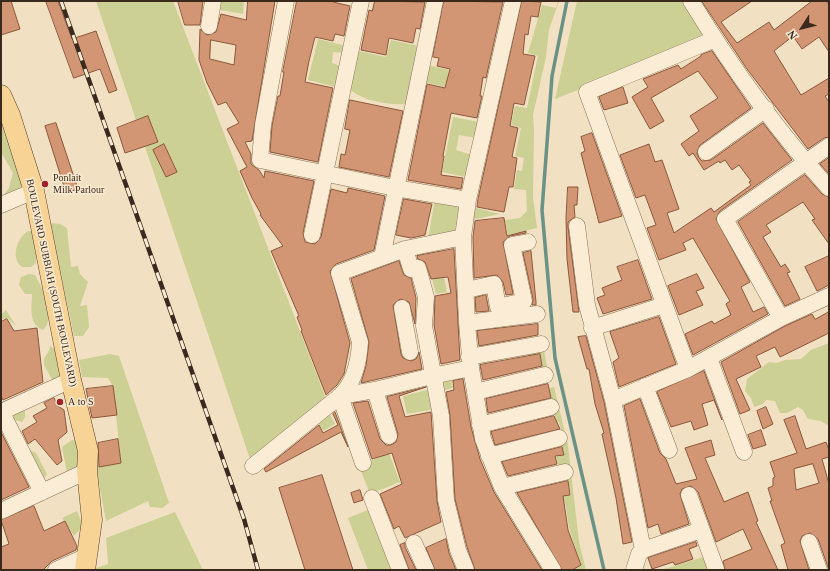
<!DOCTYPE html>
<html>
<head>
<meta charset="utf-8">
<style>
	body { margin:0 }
	#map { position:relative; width:830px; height:571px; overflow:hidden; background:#f1e0c1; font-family:Georgia,serif }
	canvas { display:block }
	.frame { position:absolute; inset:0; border:2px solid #3a291d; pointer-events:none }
	.north { position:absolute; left:782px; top:8px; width:40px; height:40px; -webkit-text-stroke:3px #f8ead1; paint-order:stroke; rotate:234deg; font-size:11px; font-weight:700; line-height:16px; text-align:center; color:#3a291d }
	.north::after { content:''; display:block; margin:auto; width:14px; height:18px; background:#3a291d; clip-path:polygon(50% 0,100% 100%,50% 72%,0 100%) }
</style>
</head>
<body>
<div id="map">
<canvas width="830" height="571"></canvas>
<div class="frame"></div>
<div class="north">N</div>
</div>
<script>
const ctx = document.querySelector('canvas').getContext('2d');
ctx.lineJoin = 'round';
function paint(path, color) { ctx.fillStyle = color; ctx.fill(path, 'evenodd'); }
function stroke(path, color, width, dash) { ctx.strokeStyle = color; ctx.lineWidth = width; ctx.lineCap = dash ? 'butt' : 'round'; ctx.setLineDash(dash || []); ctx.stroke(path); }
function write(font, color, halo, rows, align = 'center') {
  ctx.font = font + ' Georgia,serif'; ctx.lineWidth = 3; ctx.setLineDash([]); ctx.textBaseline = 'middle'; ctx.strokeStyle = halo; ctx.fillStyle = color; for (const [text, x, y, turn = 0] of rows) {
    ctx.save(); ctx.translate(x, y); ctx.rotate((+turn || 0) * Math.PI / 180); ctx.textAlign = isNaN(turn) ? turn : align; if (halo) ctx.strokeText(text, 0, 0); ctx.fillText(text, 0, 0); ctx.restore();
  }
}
const green = new Path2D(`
	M96,1H173L328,404L252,465Z
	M217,1H244L243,14L215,9Z
	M558,1H559L549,30L546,57L533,115L534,129L533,198L537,228L508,235L505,220L520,218L527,211L526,190L514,189L517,170L522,171L524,158L515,156L521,128L511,125L515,106L527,108L538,56L528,53L542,5L556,8Z
	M577,1H694L716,36L555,99Z
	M318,39L346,46L344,53L333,52L332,63L341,66L339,88L308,80Z
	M391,40L423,47L409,104C388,105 367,102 350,90L353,67L359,51L386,57Z
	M428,65L449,70L448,74L460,77L458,90L424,82Z
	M453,117L479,122L476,138L459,135L456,150L475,156L471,178L442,172Z
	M1,118L25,177L21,186L9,200L1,199L9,188L13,173L1,152Z
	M435,199L459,205L454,235L428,239Z
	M472,207L500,214L470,220Z
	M50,223L60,224L67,228L71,267L78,266L80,274L88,282L80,306L87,305L89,327L83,336H74Z
	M28,231H32L36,253V263L31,267H22C10,258 17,238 28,231Z
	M440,259L447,292L436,294L428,262Z
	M29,274L35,275L51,306L47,325L43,330C28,324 32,307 32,294H25L19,285L21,277Z
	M6,310L16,326L7,318L1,320V315Z
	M829,343V426L821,421L808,419L803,410L798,407L787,413H780L775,401L766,400L763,404L754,407L751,398L745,391L747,379L769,362L777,363L785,360L801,359L811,350Z
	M543,345L548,372L544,374L540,356L529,358L527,348Z
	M50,346L65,355L72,376L55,385L44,365V358L49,351Z
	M110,354L119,356L169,503L162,508L150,507L148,501L106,521L96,467L121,463L113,386L108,378L82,377L79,360Z
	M450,374L453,388L438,392L436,378Z
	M554,387L568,445L579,542L586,570H576L575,567L581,565L569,528L565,502L553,503L563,496L571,495L565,470L560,471L556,457L564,455L560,440L564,439L559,422L550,424L549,418L555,416L549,388Z
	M431,389L435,409L407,414L403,396Z
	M22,408L25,411V417L22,422L15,420L11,415Z
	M328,410L335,424L323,431L317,420Z
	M72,440L80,441L87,469L67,473L62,447Z
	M30,450L36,453L47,474L42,481L27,452Z
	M389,453L400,482L370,494L359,466Z
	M368,510L391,570H368L348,518Z
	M77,511L83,526L74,536L62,518Z
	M175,512L203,570H95L96,568L108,564L106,538Z
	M707,556L711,570L664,569Z`);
const stream = new Path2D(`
	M567,1L552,76L542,210L555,358L604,570`);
const building = new Path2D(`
	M1,1H11L20,29L1,35Z
	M46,1H58L72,39L96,31L117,90L109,93L100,69L74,78Z
	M178,1H203L200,25H185Z
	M248,1H275L252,141L245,142L251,154V164L259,170L264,178L265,171L314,181L303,233L305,242L315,244L321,237L331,189L347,193L348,188L385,196L374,250L336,264L330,271L350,343L344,374L337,385L326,395L301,331L302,330L297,317L299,316L271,251L283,246L260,215L261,214L252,198L240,171L247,167L227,129L239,123L226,102L218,105L207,83L199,60L200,29L207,35L216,32L221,14L246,20ZM211,40L236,45L234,65L210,59Z
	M297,1H334L333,2L350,6L344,36L335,34L333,41L315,37L309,61L305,82L333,88L318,162L270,152L272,126L278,96H280L284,72H283Z
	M375,1L425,2L420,29L416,28L413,43L389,38L386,55L361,50L369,10L372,11Z
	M444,1L503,2L486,78L483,77L480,96H482L477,118L451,113L443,156H444L441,175L463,178L461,189L408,180L427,84L445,88L450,69L437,66L439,58L433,57Z
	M522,1L541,2L538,17L531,16L528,35L525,34L523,54L535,56L524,105L514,103L510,126L518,128L512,157L517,158L513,187H509L504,212L477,207L478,199Z
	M702,1H752L721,22L737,43L769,22L774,30L812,1H826L829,5V52L819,37L802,49L793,36L774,51L801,95L829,78V94L825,96L829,102V137L824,138L808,149L747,69Z
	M712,51L751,108L700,145L697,153L699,158L702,161L711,160L763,123L792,160L720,211L716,219L750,282L741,287L753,312L764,307L768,314L693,355L685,334L712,321L714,324L731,315L726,304L730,301L693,238L683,243L686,250L659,260L647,228L656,225L645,195L636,198L620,155L649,144L655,162L662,160L679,209L667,213L674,233L711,208L714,212L751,185L749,182L751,181L739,165L732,170L725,160L720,163L719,161L704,170L693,153L689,156L681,144L699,131L690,116L718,98L698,71L651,98L664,121L650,129L632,97L648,87L643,79L678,65L681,69L701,56V55Z
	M623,87L628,103L604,110L599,97Z
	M350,100L403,111L389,177L339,167L341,154L345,155L350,130L345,129Z
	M148,116L158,142L125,153L117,128Z
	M56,123L78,189L66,193L45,126Z
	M592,133L622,216L599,223L581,153L585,151L581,137Z
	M164,144L177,172L166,177L153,150Z
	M829,158V174L820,164Z
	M805,175L822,194L829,197V244L812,220L815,219L803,202L766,225L771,232L763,237L781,267L785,264L790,272L787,273L800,299L785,306L738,222Z
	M568,187H578L577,205H574L575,217L568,222V227L579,312H573L567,259L566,218Z
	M404,199L432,204L425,235L411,238L396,235Z
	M504,218L507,236L526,231V233L510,236L503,242L513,294L506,295L503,282L497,275L474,278L473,237L475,221Z
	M454,249L460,360L441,364L434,325L435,296L451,293L448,277L431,279L425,262L418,259L417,256Z
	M531,251L536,302V305H532L533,299L523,253Z
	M829,256V285L817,291L805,267Z
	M638,260L652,299L603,314L597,298L605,295L602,288L622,280L617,267Z
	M399,261L404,275L411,278L416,298L415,324L409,302L400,299L393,305L401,354L403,358L411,361L416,359L419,352L422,369L361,383L366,366L369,342L351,279Z
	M697,274L704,288L696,291L703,305L679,315L668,286Z
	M486,295L489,311L476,312L475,298Z
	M829,312V333L780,357L775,347L756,356L761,367L736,379L750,410L740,414L721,362L785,326L812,314L815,319Z
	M659,317L676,364L619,387L613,362L619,358L610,332Z
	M7,319L14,331L37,328L43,382L3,400L1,396V322Z
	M538,324V335L479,346L477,331Z
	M586,336L604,402L632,542L623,544L616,498L602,434L604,433L595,404L589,369H587L578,337Z
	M540,354L542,366L483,380L480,365Z
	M704,371L722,420L714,400L702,404L708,425L694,430L691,421L671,427L657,392Z
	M463,379L471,427L480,459L494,492L542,570H475L467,547L455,499L450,415L446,392L454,390L453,381Z
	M548,384L551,398L488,413L486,399Z
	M113,386L117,415L92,418L86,389Z
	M426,387L399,396L405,417L431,412L437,501L441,522L405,538L399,526L394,529L380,494L402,484L392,453L372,459L353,403L368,401L380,439L386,445H391L396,442L398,434L387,397Z
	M54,398L58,406L64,410L67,432L58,440L62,461L57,465L35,439L28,444L22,431L37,422L33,416L47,408L44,403Z
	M640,399L660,453L666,459L676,484L697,479L685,448L711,440L715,455L705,458L724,502L748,492L758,521L756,522L778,570H725L723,561L752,549L743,529L716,542L698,492L691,486L682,489L680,494L689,524L661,534L658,524L648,528L624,406Z
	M766,407L773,424L763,429L757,411Z
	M335,412L348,447L341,432L266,472L264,469L319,425L323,433L338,425L333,414Z
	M554,416L560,429L495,445L491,432Z
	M795,416L806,449L826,442L829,450V457L822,459L829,484V570L818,539L810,533L802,536L800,541L809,570H788L781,545L785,543L770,501H772L768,488L773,486V478L775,477L770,462L797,453L784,420ZM813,464L819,483L796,490L794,469Z
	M761,430L766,445L753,449L748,435Z
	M1,432L29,487L1,500Z
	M118,439L121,463L99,467L98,443Z
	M562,447L564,455L555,456L557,464L508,476L502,462Z
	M322,475L353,570H305L279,488Z
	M568,481L570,495L563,496L568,530L581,565L572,570H562L517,493Z
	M360,490L363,500L354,503L351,493Z
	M34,506L44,531L65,521L77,546L76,550L52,561L43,570H1V547L9,544L1,520Z
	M446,539L449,553L456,570H435L426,548Z
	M696,542L697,546L689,549L693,559L675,565L673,562L652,569L648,558Z
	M405,543V547L416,570H409L400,545Z`);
const minor = new Path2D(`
	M286,1L263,125L260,160L395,188L468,200
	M513,1L468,200L463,237L467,323L471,368L483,439L502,487L553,570
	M691,1C731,66 778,132 829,188
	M209,26L213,1
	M706,152L766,109
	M1,205L34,191
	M577,226L587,305L613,400L643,550L639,554L634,570
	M312,235L361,1
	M405,249L411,269L418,268L426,297L424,326L441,416L446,500L458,550L466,570
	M382,257L435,1
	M466,290L494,284L498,307L524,301L512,245L528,242
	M402,308L410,352
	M781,318L725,219L829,146
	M467,323L537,314
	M592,328L664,305
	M469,357L541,344
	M709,358L744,452
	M688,369L587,92L715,39
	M645,386L669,450
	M375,390L389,436
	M475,392L545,375
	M613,400L688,369L781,318L829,296
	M1,411L42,492
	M1,412L71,380
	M480,425L551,407
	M489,456L559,438
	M363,463L340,396C354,383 359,361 360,342L339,273L405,249L463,237
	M253,466L340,396L375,390L432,376L471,368
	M502,487L565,472
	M689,495L716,569
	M372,498L400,570
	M1,511L87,471
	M809,542L819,570
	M414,543L426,570
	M643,550L701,530
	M56,570L87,556`);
const major = new Path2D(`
	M1,95L10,115L34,191L71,380L88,451L87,471L92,520L85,570`);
const rail = new Path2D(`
	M61,1L244,519L258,570`);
const markers = [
	[45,184,4,"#9f232b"],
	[60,402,4,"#9f232b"]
];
const poiNames = [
	["Ponlait",53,178],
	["Milk Parlour",53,190],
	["A to S",68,402]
];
const streetNames = [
	["BOULEVARD SUBBIAH (SOUTH BOULEVARD)",51,283,78]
];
paint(green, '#ccd094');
stroke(stream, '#6a9286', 3.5);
paint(building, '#d29674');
stroke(building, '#8c573b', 1);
stroke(minor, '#8c7057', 17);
stroke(major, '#593e2c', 21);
stroke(minor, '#fbedd5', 16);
stroke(major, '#f7d396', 20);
stroke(rail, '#3a291d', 4.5);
stroke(rail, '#f8ead1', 3, [9]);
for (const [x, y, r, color] of markers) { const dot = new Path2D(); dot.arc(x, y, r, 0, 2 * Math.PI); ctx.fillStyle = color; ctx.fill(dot); stroke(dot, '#f8ead1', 1.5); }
write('10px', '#3a291d', '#f8ead1', poiNames, 'left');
write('10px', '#3a291d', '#f8ead1', streetNames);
</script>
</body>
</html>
